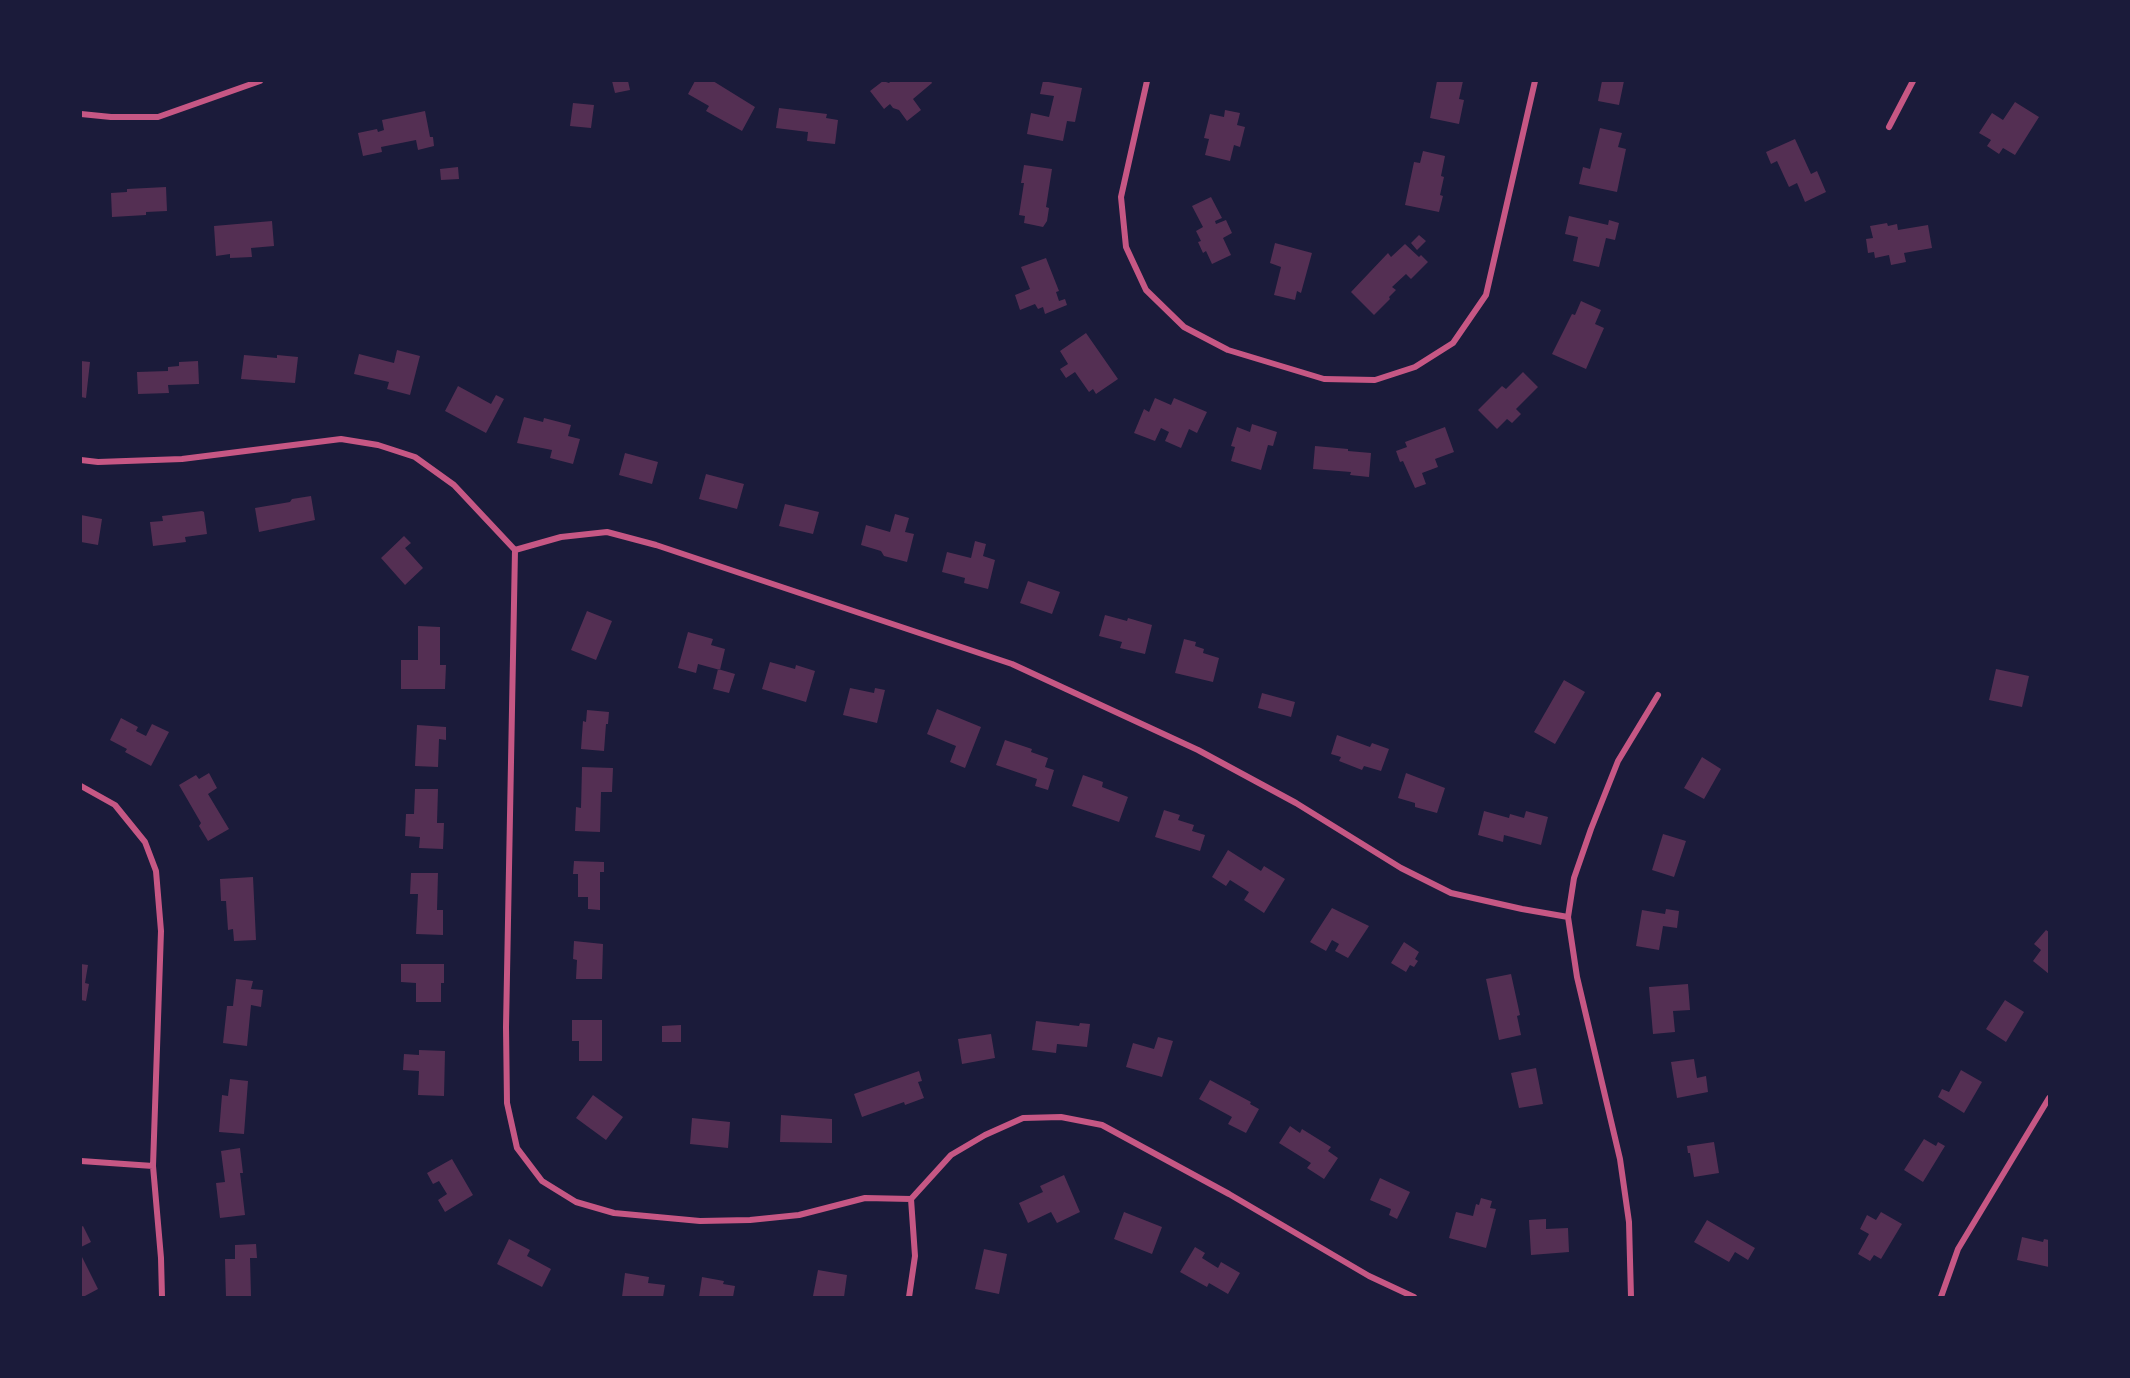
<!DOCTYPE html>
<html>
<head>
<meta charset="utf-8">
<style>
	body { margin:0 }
	#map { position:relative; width:2130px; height:1378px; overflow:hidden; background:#1b1b3a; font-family:Manrope,sans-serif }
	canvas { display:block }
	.frame { position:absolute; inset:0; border:82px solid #1b1b3a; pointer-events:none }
</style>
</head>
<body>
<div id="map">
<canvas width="2130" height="1378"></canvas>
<div class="frame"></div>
</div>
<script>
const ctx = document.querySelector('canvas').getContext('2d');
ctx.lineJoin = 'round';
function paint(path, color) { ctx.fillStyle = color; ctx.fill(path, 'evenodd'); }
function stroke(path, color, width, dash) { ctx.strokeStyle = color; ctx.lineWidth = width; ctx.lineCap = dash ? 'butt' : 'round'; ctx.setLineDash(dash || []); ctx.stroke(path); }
const building = new Path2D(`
	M612,81H628L630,90L615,93Z
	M695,81H713L755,107L742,131L706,111L709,106L688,94Z
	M883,81L889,83L891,81H931L932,83L913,99L921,110L907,121L899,110L893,108L890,104L884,109L870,91Z
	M1043,81L1082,88L1075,122L1067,121L1063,141L1027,134L1031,113L1049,117L1054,96L1040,94Z
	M1437,81H1463L1459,99L1464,100L1459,124L1430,118Z
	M1602,81H1624L1619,105L1598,101Z
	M2015,102L2039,117L2015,155L2003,148L1999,154L1987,146L1991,140L1979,133L1992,113L2003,120Z
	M573,103L594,105L591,128L570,126Z
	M779,108L827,114L826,118L838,120L835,144L807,141L808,132L776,128Z
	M1225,110L1240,113L1237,125L1245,127L1240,147L1234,145L1230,161L1205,155L1209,139L1204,138L1210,114L1224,117Z
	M425,111L430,137H433L434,146L418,150L416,140L381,147L382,152L363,156L358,133L377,129L378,132L384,130L382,120Z
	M1600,128L1622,133L1618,147L1626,149L1617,192L1579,184L1583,167L1590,169Z
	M1795,139L1811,174L1817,171L1826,192L1805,202L1797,183L1789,187L1777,161L1771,164L1766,152Z
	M1423,151L1445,156L1441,176L1444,177L1440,195L1443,196L1439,212L1405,205L1414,162L1420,163Z
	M1024,165L1052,169L1046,207L1049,208L1047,221L1043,227L1024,223L1025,216L1019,215L1024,183H1021Z
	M458,167L459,179L441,180L440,169Z
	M166,187L167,211L146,212V215L112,217L111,193L127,192V189Z
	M1211,197L1222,218L1215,221L1216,224L1226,220L1232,233L1223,238L1231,255L1212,264L1206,251L1203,253L1198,242L1201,241L1196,231L1203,227L1192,206Z
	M1569,216L1608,225L1609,220L1619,223L1615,240L1606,238L1599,267L1573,261L1578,237L1565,234Z
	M272,221L274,246L251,248L252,257L230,258V254L216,256L214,226Z
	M1887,223L1888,226L1897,224L1898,230L1928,225L1932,248L1904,253L1906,262L1891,265L1889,255L1875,258L1874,252L1868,253L1866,239L1873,238L1870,226Z
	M1419,235L1426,241L1417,250L1411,243Z
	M1275,243L1312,253L1301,293L1297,291L1295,300L1274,295L1281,267L1270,263Z
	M1405,244L1419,257L1421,255L1428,262L1411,279L1406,274L1392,287L1396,290L1389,297L1390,299L1374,315L1351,292L1388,253L1391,257Z
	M1046,258L1059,291L1056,292L1059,301L1065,299L1067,305L1045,314L1043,307L1038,309L1035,304L1020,310L1015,295L1030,289L1021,267Z
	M1581,301L1601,310L1595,324L1604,328L1586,369L1552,354L1572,314L1575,315Z
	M1086,333L1118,379L1096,394L1093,389L1089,392L1075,372L1066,378L1060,369L1068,364L1060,351Z
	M397,350L420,356L410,395L387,389L389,382L354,374L359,354L394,363Z
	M244,355L277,358V355L298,357L295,383L241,379Z
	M81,361L90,362L86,398L81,397Z
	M198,361L199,384L168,385L169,393L138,394L137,372L168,371V367L179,366V362Z
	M1523,372L1538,387L1516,409L1521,414L1512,423L1507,419L1497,429L1478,410L1502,386L1506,389Z
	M458,386L491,404L496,395L504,399L486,433L445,411Z
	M1155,398L1171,405L1174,398L1207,412L1197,433L1189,429L1181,448L1165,441L1169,432L1161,428L1155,441L1134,433L1144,409L1149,412Z
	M524,417L543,422L544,418L571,425L568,436L580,439L573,464L550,458L552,450L517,443Z
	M1252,424L1277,432L1273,446L1268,445L1261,470L1231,461L1235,447L1231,446L1237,427L1250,432Z
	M1445,427L1454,452L1435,459L1438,467L1422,473L1426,484L1415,488L1403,461L1400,462L1396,451L1407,447L1405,442Z
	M1315,446L1348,449V451L1371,453L1369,477L1350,475L1351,472L1313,469Z
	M625,453L658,462L652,484L619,475Z
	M706,474L744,484L737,509L699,499Z
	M311,496L315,520L259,532L255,508L290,502L292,499Z
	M785,504L819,512L813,534L779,526Z
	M202,511L204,512L207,534L185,537L186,542L153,546L150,522L163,521L162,516Z
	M895,514L909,518L905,532L914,534L907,562L884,556L881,551L861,545L866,525L890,532Z
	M81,515L102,519L98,545L81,542Z
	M404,536L411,543L405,548L423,568L405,585L381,558Z
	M975,541L986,544L983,556L995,560L988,589L964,583L965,578L942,572L947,552L971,558Z
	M1028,581L1060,592L1052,614L1020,603Z
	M587,611L612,621L596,660L571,650Z
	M1105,615L1127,621L1128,618L1152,625L1145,654L1120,648L1122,642L1099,636Z
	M418,626L440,627V665H446L445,689H401V660H418Z
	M688,632L713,639L711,645L725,649L720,670L698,664L696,673L678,668Z
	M1184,639L1196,642L1195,646L1204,649L1203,653L1219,658L1213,682L1175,673Z
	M770,662L795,669L796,665L815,671L806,702L762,689Z
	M718,669L735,674L729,693L713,689Z
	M1996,669L2029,676L2022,707L1989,700Z
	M1564,680L1585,692L1555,744L1534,732Z
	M850,688L874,693L875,688L885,690L877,723L843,715Z
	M1262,693L1295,702L1291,717L1258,708Z
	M937,709L981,727L965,768L950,762L956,746L927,734Z
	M587,710L609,712L608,724H606L604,751L581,749L583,721L586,722Z
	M121,718L138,727L136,731L146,736L152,724L169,732L151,766L125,752L127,749L110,740Z
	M417,725L446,727V740L439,739L438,767L415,766Z
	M1337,735L1370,747L1372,743L1389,749L1381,771L1364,766L1362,770L1339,761L1341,757L1331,754Z
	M1005,740L1032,749L1031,752L1048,758L1045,767L1054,770L1048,790L1035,786L1037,779L996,765Z
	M1702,757L1721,769L1704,799L1684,788Z
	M582,767L613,768L612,792H601L600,832L575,831L576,807L581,808Z
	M209,773L217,788L208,794L229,829L208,841L199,826L201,823L179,785L196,775L199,779Z
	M1406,773L1445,788L1437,813L1415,807V803L1398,798Z
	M1083,775L1103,782L1102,787L1128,797L1119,822L1072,806Z
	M415,789H438L437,823H444L443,849L419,848L420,837L405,836L406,814H414Z
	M1164,810L1180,815L1178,820L1194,825L1192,831L1205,835L1200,851L1155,837Z
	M1484,811L1509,818L1510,814L1524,818L1526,811L1548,817L1541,845L1504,835L1503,842L1478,835Z
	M1663,834L1686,841L1674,877L1652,870Z
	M1228,850L1261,871L1264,866L1285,879L1264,913L1244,900L1249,892L1230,880L1226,886L1212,877Z
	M574,861L604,862V872H600V910L588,909V897H578V874H573Z
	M411,873H438L437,910H443V935L416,934L418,894H410Z
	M253,877L256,940L234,941L233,929L228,930L226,901H221L220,879Z
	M1332,908L1369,926L1348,958L1335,951L1339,944L1332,940L1326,951L1310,942Z
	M1666,909L1679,911L1677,928L1663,926L1659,950L1636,946L1642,910L1665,914Z
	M2046,930L2049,932V974L2033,961L2041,950L2034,944Z
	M574,941L603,944L602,979H576L577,960L573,959Z
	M1404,942L1419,952L1415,959L1418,961L1414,967L1410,965L1406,972L1391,963Z
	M81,964L88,965L85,983L89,984L86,1001L81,1000Z
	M401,964H444V983H441V1002H416V983L401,982Z
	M1511,974L1520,1015L1517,1016L1521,1035L1499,1040L1486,979Z
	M236,979L253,981L251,989L263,990L261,1007L251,1005L247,1046L223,1043L227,1006H233Z
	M1688,984L1690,1010L1673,1011L1675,1032L1653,1034L1649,987Z
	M2005,1000L2024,1012L2006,1042L1986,1029Z
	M572,1020H602V1061H579V1041H572Z
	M1036,1021L1079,1026L1080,1023L1090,1024L1087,1047L1057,1044L1056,1053L1032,1050Z
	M681,1025V1042H662V1026Z
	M991,1034L995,1058L962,1064L958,1039Z
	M1158,1037L1173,1041L1162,1077L1126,1067L1133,1043L1154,1049Z
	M419,1050L445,1051L444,1096L418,1095L419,1071L403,1070L404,1054L419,1055Z
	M1694,1059L1697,1078L1706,1076L1708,1092L1677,1098L1671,1062Z
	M1536,1068L1543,1104L1519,1108L1511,1073Z
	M1961,1070L1982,1082L1964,1113L1938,1097L1942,1089L1949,1092Z
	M919,1071L922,1081L918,1082L924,1098L905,1105L904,1102L862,1117L854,1094Z
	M230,1079L248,1081L244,1134L219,1132L222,1095L228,1096Z
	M1210,1080L1251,1102L1250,1104L1259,1109L1246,1133L1228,1124L1232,1117L1199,1099Z
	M593,1095L623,1117L606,1140L576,1118Z
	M781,1115L832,1119V1143L780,1142Z
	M692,1118L730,1122L728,1148L690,1144Z
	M1290,1126L1300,1133L1302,1129L1331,1147L1328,1151L1338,1158L1324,1179L1307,1168L1311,1163L1279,1143Z
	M1924,1139L1936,1146L1938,1142L1945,1146L1923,1182L1904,1170Z
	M1714,1142L1719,1173L1694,1177L1690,1153H1688L1687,1146Z
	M240,1148L243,1173H240L245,1215L220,1218L216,1183L225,1182L221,1151Z
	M452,1159L473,1195L445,1212L438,1200L447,1194L439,1181L433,1184L427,1173Z
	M1064,1175L1080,1212L1057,1223L1051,1212L1028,1223L1019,1203L1043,1192L1040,1186Z
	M1380,1178L1410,1192L1397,1219L1389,1215L1391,1209L1370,1200Z
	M1481,1198L1492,1201L1490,1208L1496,1209L1486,1248L1449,1238L1456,1212L1473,1216L1476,1204L1479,1205Z
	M1124,1212L1162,1227L1152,1254L1114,1239Z
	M1881,1212L1902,1224L1881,1259L1874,1255L1870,1261L1858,1254L1869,1234L1860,1229L1867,1215L1876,1220Z
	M1546,1219V1229L1568,1228L1569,1252L1531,1255L1529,1220Z
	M1707,1220L1755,1248L1748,1260L1735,1252L1729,1262L1694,1242Z
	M83,1226L91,1242L81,1247V1227Z
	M2022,1237L2043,1242L2044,1239L2049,1240V1267L2017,1260Z
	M509,1239L530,1250L527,1256L551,1269L542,1287L497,1264Z
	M256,1244L257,1258H250L251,1296L226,1297L225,1259H235V1245Z
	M1195,1247L1205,1253L1202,1258L1218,1268L1221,1262L1240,1273L1228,1294L1209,1283L1207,1287L1180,1272Z
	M984,1249L1007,1254L999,1294L975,1289Z
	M81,1255L98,1289L83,1297H81Z
	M818,1270L847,1275L844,1297L813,1296Z
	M625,1273L649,1277L648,1283L665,1285L663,1297H622Z
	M702,1277L724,1281L723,1284L735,1286L733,1297H699Z`);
const minor = new Path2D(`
	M1147,81L1121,197L1126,247L1146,290L1184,327L1228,350L1324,379L1375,380L1415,367L1453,343L1486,295L1535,81
	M81,114L111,117H158L260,81
	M1889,127L1913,81
	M81,460L98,462L182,459L341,439L378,445L415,457L454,485L515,550L506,1027L507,1103L517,1148L542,1181L576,1202L614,1213L700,1221L750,1220L799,1215L865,1198L911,1199L951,1155L985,1135L1023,1118L1061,1117L1102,1125L1229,1194L1369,1276L1414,1297
	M515,550L561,537L607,532L656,545L1012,664L1198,750L1296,803L1401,868L1451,893L1522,909L1568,917
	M81,786L115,805L145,842L156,871L161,931L153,1166L161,1258L162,1297
	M81,1161L153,1166
	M909,1297L915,1256L911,1199
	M1631,1297L1629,1222L1620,1159L1577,977L1568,917L1574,878L1591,829L1618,761L1658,695
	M1941,1297L1958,1249L2049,1098`);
paint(building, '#542f53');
stroke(minor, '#c65784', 6);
</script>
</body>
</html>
